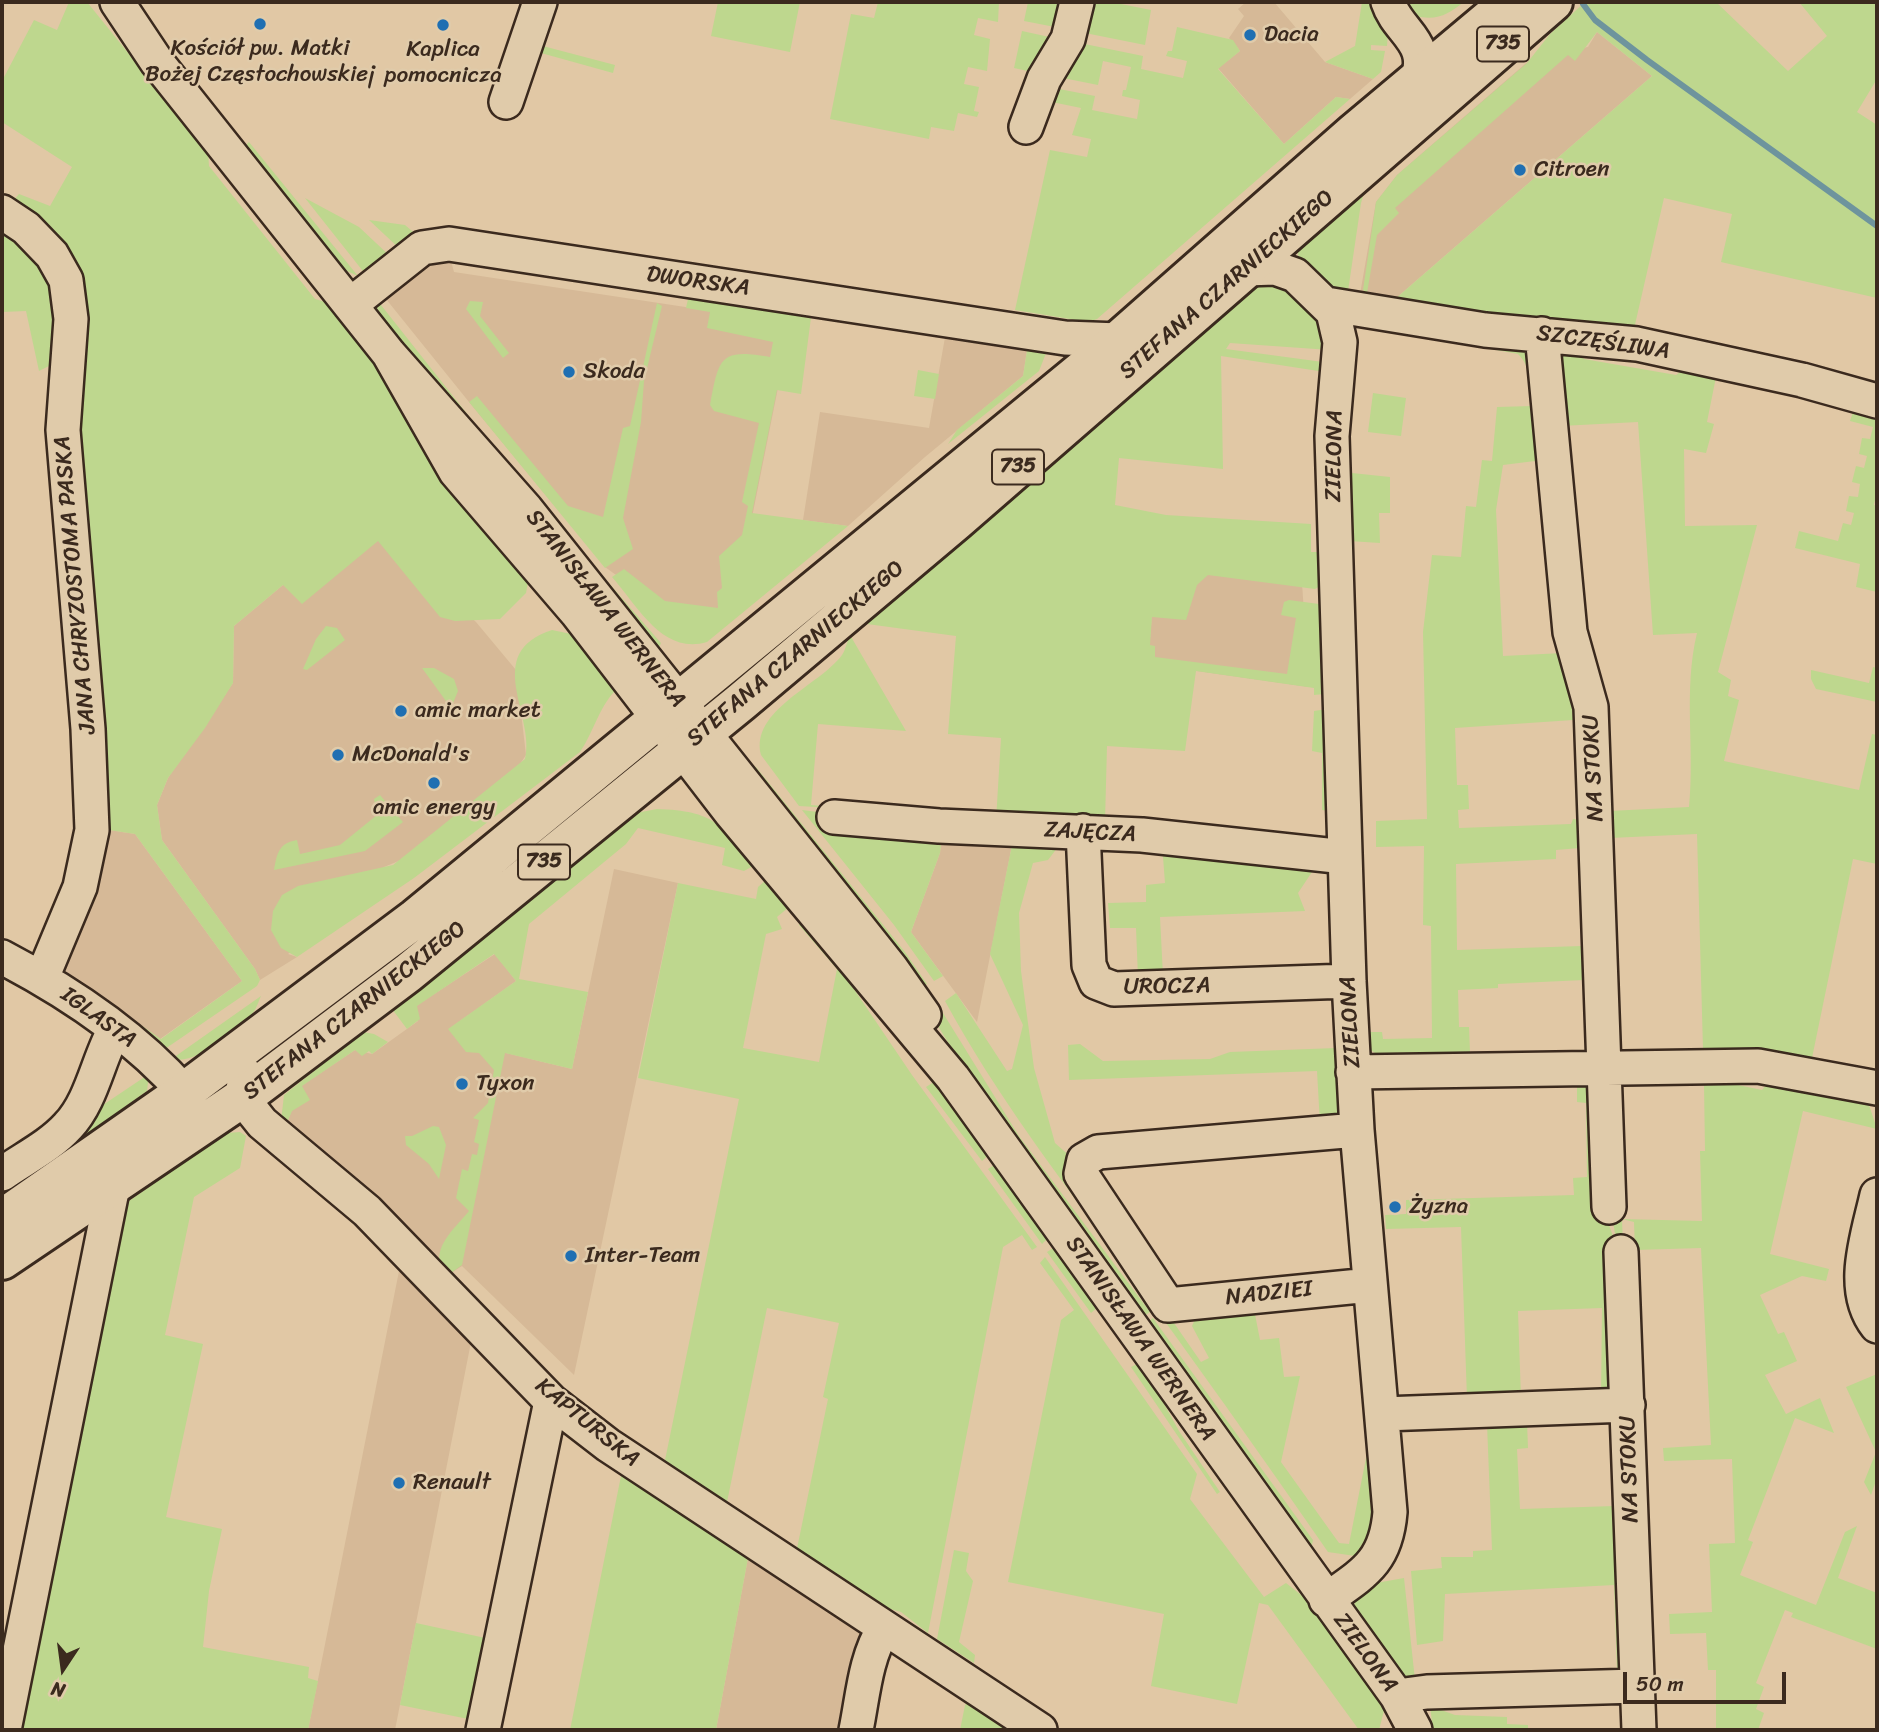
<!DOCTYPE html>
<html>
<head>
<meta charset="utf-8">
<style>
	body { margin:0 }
	#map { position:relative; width:1879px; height:1732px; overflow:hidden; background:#e1c8a5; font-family:Sriracha,sans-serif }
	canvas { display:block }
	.frame { position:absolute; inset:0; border:4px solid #3b2a1e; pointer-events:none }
	.north { position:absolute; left:28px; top:1634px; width:70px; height:70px; -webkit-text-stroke:5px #e0cbaa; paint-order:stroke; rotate:193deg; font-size:19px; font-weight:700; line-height:28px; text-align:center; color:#3b2a1e }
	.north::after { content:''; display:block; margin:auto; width:24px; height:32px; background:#3b2a1e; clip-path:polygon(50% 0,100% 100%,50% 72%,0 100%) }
	.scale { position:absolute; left:1623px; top:1672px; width:163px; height:32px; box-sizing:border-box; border:4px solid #3b2a1e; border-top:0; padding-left:9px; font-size:21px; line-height:24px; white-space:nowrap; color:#3b2a1e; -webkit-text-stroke:5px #e0cbaa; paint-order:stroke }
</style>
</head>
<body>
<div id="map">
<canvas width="1879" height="1732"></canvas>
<div class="frame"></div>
<div class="north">N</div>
<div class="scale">50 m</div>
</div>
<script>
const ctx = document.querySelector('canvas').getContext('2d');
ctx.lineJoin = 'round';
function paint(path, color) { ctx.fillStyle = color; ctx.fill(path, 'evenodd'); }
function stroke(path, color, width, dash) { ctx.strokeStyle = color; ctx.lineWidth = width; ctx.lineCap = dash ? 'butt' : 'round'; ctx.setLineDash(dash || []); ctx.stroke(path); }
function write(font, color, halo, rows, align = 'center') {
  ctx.font = font + ' Sriracha,sans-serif'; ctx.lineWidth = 5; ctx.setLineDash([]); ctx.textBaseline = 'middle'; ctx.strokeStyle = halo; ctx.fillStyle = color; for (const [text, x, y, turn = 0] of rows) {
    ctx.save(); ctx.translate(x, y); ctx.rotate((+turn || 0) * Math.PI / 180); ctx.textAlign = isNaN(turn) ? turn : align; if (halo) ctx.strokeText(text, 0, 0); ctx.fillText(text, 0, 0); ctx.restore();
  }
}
const built = new Path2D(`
	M1246,2H1274L1325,62L1373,79L1350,99L1336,97L1284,144L1218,68L1240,51L1229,38L1244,16L1238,9Z
	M1597,32L1652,76L1387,306L1359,300L1376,202L1397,175L1532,58L1588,47Z
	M442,252L450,257L454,272L791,323L733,612L656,604L605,567L469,402L386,299Z
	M947,326L1028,344L1023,376L925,457L848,526L803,520L820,412L929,428Z
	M378,529L476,622L516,670L526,755L520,764L401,860L384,867L288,954L297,957L260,980L255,969L162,840L157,805L168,778L233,683L234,626L283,585Z
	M1203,569L1302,583L1309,687L1148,664L1152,613Z
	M109,830L135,834L242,981L160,1039L62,970L96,897Z
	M942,836L1013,840L977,1022L911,932L940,853Z
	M614,869L678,883L574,1375L462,1266L451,1273L286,1125L301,1086L355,1050L372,1054L418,1021L416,1006L495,954L516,981L449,1029L506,1053L572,1069Z
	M400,1266L471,1342L416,1623L395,1730H308Z
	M748,1558L865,1635L848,1730H716Z`);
const green = new Path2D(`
	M69,2H87L208,152L209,166L315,299L329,303L365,348L529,577L526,593L500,619L455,621L440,617L378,541L302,604L283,585L234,626L233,683L205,728L168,778L157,805L162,840L255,969L260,980L257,986L162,1051L62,976L58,967L88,892L74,473L80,331L12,202L19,194L50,206L72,167L2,122V81L34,20L57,30ZM109,830L135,834L242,981L161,1039L62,970L96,897Z
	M718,2H800L790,52L711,36Z
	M878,2H999L998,22L978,18L974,35L990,39L987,71L968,67L964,84L979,87L974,111L979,112L977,117L958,113L954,131L931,127L929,139L830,119L851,14L874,18Z
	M1028,2H1070L1060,28L1024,21Z
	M1084,2H1111L1151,10L1145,45L1085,33Z
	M1362,2H1371L1378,21L1388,33L1387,46L1371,45V50L1385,51L1381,72L1373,79L1325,62L1355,46Z
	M1400,2H1464C1450,13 1439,20 1421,17L1415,21Z
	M1585,2H1716L1788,71L1827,36L1799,2H1877V79L1857,112L1877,125V298L1721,262L1732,214L1664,198L1634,329L1387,306L1652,76L1597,32L1575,61L1568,55L1395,208L1399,213L1377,235L1367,293L1363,290L1376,202L1397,175L1527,63L1550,34Z
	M1177,27L1233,40L1240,51L1218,69L1284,144L1336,97L1350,99L1097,319L1088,322L1015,310L1050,150L1087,157L1091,139L1072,135L1081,108L1047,101L1054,88L1095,96L1092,110L1137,119L1140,100L1122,96L1123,90H1126L1131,67L1103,61L1098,85L1058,77L1075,42L1143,56L1141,69L1183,78L1187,61L1166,56L1168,51H1172Z
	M1022,31L1054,38L1032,72L1014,68Z
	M539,45L615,65L613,73L541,53L537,50Z
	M249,142L358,276L340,268L245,146Z
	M1382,175L1364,193L1361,203L1347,298L1334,295L1299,262L1297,247Z
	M305,198L359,227L392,258L366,275Z
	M2,217L55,277L59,361L39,371L26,311L2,312Z
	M369,220L405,225L418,236L401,250Z
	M1274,277L1318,313L1330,350L1230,343L1226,349L1323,362L1325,372L1221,356L1223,469L1119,458L1115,505L1166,515L1311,524V552H1326L1322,585L1315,589L1208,575L1197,585L1186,620L1152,617L1150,645L1155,646V657L1287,674L1296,618L1281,615L1284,602L1289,600L1319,604L1323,605L1324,694L1314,695V688L1196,671L1185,751L1107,746L1105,821L996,820L1001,738L948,734L956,636L867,624L863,626L858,621L1247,282Z
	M690,290L812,310L801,394L777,390L752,513L848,526L707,642C663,655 639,608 612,577L624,569L665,601L718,608L717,592L722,588L719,556L742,535L748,506L742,502L759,423L714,411L710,405C719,358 719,348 770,357L773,342L707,328L710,312L686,308Z
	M377,300L525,487L661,643L656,654L383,321L377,312Z
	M470,301L483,302L480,316L509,353L503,358L466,309Z
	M657,303L662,306L644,381L641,422L623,518L633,549L605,568L469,402L477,396L568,506L603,517L623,428L630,426Z
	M1361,325L1528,346L1538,456L1535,461L1503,465L1496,510L1503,656L1563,653L1566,687H1571L1573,720L1455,728L1457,785H1468L1469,809L1458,810L1459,828L1571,824L1573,819L1581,820L1580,848L1556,850V859L1456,864L1457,950L1582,946L1584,980L1498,984V988L1458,990L1459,1027H1469L1470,1052L1375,1053L1366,1047L1365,1032H1382L1383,1039L1432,1038L1431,926L1423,925L1424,846L1376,847V821L1427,819L1423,632L1432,555L1461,557L1466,506L1476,507L1482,460L1492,461L1497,407L1532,406C1531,387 1532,368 1518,354Z
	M1050,343L1039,371L948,444L957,430L1023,376L1028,344Z
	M1576,345L1584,359L1676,375L1686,368L1716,377L1707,422L1714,424L1706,453L1684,449L1685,526L1757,525L1718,672L1731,680L1728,696L1739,700L1724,761L1859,790L1872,734L1877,735V864L1853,859L1812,1058L1766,1049H1703L1697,834L1610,838L1609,811L1689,807C1695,748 1683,691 1697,633L1653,635L1638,422L1561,426L1556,357L1561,350Z
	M918,370L939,374L935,399L914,396Z
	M1373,393L1406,398L1401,436L1368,432Z
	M1854,409L1877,416V491L1874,505L1877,506V592L1856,587L1860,564L1795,548L1799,531L1838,541L1843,523L1851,525L1854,513L1846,511L1849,496L1858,497L1860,484L1852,482L1856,466L1864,468L1867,456L1859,454L1862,438L1870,439L1873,427L1850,421Z
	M1352,473L1390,477V513H1379L1380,543L1349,541V478Z
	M326,626L337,628L345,640L307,670L303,669L316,639Z
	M552,630L576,635L619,687C599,705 595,730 580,752L414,878L297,957L281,948L271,930L273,911L282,895L298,886L393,865L525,759C536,716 481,653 552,630Z
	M850,635L906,731L818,724L811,805L896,812L799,806L761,755C750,710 819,686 842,655C846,649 847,641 850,635Z
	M1873,667L1877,668V702L1816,689L1811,679V670L1869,683Z
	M422,668H434L454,679L458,691L451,708Z
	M1327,709L1329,811L1322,810V753L1312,751L1314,711Z
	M748,765L756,767L905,952L927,984L921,988Z
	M380,795L403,822L365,851L274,870C277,853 279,843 297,840L300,854L340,845L377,815L374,799Z
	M657,809C715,811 720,824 755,865L744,871L722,865L725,848L638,828L626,844L529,924L519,979L588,992L572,1069L505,1053L462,1265L451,1273L440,1264C435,1244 457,1226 469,1211L456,1198L462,1169L468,1171L472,1154L477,1155L479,1144L474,1142L479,1120L473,1118L488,1103L494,1070L479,1053L466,1052L448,1029L516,981L494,954L417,1006L420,1019L407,1029L392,1009L636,813Z
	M802,810L1061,843L1048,860L1033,863L1019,913L1021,971L1034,1068L1055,1143L1072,1158L1088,1199L1201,1362L1209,1358L1192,1326L1199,1310L1253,1304L1260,1340L1279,1338L1284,1377L1300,1376L1281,1462L1339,1543L1349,1544L1368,1448L1372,1528L1355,1556L1328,1552C1261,1455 1193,1359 1123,1264C1060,1178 996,1095 945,1001L956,993L1007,1071L1012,1069L1023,1025L990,954L1013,840L942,836L940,853L911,932L943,976L934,981L894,925Z
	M1162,844L1318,863L1298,893L1305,911L1160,917L1163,976L1138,977L1136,928H1110L1108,903L1146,902V885L1165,883Z
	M766,880L789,907L777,917L782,929L766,934L743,1048L819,1062L837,969L799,925L801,922L839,967L912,1075L1037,1247L1032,1250L1022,1235L1003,1247L928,1633L901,1612L861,1601L795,1558L828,1399L823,1397L839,1323L767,1308L727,1502L787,1542L784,1550L664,1465L739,1099L638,1078L678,883L756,899L758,887Z
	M261,996C258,1003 256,1010 251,1015C239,1030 190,1068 173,1058Z
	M938,1005L1019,1136L1150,1312L1144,1316L967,1074L929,1011Z
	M363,1032L374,1034L388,1042L372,1054L369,1051L362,1056L355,1050L302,1086L310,1100L292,1111L286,1125L281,1121L284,1095Z
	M1080,1044L1103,1061L1210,1059L1230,1052L1336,1048L1341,1122L1320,1124L1317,1071L1069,1080L1068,1045Z
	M149,1074L147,1091L2,1194V1187L91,1113Z
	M937,1080L992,1152L982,1161L926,1087Z
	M1704,1085H1738L1762,1090L1766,1085L1869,1105L1877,1129L1803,1111L1770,1254L1829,1269L1826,1281L1802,1276L1760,1295L1778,1334L1784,1332L1797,1361L1765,1375L1786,1414L1820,1398L1834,1433L1795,1418L1748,1540L1753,1542L1740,1575L1816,1605L1845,1532L1857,1526L1838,1578L1877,1593V1649L1791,1617L1793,1613L1785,1610L1756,1683L1764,1687L1756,1709L1764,1713L1758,1730H1716V1670H1708L1706,1633L1670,1634L1669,1614L1712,1612L1709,1544L1735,1543L1732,1459L1664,1461L1663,1448L1711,1445L1701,1248L1635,1250L1634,1222L1622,1219L1623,1247H1617L1613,1221L1621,1209L1622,1219L1702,1221L1700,1151H1705Z
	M1577,1087H1595L1606,1217L1613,1236L1614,1383L1601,1395L1602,1308L1518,1311L1521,1398L1467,1399L1461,1227L1386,1229L1385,1215L1406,1214V1200L1574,1195L1573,1178L1587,1177L1586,1103L1577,1102Z
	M433,1126L439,1127L446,1145L439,1179L429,1164L406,1145L405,1136H412Z
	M240,1132L246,1136L240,1168L194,1197L165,1335L203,1344L166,1517L222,1529L209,1591L203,1647L309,1667L308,1678L318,1681L308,1730H13L119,1208L226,1133Z
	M999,1162L1051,1235L1042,1244L988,1169Z
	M1058,1245L1100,1305L1091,1313L1047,1252Z
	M1045,1257L1197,1474L1190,1499L1264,1597L1286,1583L1314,1605L1386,1703L1379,1730H1359L1268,1605L1259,1603L1237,1704L1151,1686L1164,1614L1008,1582L1061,1320L1074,1310L1040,1263Z
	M1153,1318L1313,1540L1311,1549L1144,1325Z
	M1141,1362L1179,1431L1220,1492L1217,1494L1131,1367Z
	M1877,1374V1478L1871,1495L1864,1482L1876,1452L1846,1387Z
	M1527,1422L1528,1448L1517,1449L1520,1509L1615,1506L1625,1664L1617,1672L1614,1585L1445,1594L1443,1641L1417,1645L1411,1571L1442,1568L1441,1557H1473V1551L1492,1550L1487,1424Z
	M623,1466L745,1548L748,1558L716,1730H570Z
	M954,1550L969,1553L966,1571L973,1581L959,1642L975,1655L974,1663L937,1639Z
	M1404,1578L1415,1680L1399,1678L1353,1611L1356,1596L1376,1583Z
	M416,1623L490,1639L473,1720L400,1705Z
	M972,1699L1022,1730H960L965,1705Z
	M1430,1706L1455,1715L1507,1717V1724L1528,1725V1730H1433Z`);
const stream = new Path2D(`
	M1583,4L1595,20L1647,60L1877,226`);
const minor = new Path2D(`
	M117,2L157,62L389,354L526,509L891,968L924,1015
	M1388,2C1398,33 1433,42 1416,83
	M506,102L540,2
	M1026,127L1044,79L1068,39L1077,2
	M2,212L26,228L52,255L66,280L71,319L63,430L88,729L92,830L80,887L42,978
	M1245,269L1275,268L1295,275L1333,312L1340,342L1332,436L1349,981L1357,1130L1390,1512C1386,1562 1364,1573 1326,1600
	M1326,304L1485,330L1637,344L1802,380L1877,401
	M350,305L422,248L449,244L1065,338L1119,340
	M1542,334L1570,632L1591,707L1609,1207
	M389,354L456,472L577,613L731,813L953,1078L1397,1696L1415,1730
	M834,817L939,826L1142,835L1345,857
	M1083,831L1089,965L1096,982L1114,989L1349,981
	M2,957C69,992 134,1035 184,1092
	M1353,1072L1758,1066L1877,1088
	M245,1074L242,1098L262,1123L367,1211L551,1401L608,1445L1040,1730
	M1357,1130L1098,1152L1084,1160L1081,1174L1168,1305L1370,1285
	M2,1174C23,1159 50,1146 68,1126C92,1101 98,1059 115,1029
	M1877,1195C1868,1236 1848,1289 1877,1326
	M1621,1252L1639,1730
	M1383,1414L1628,1405
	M1397,1696L1427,1692L1637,1686
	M4,1730L113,1186
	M483,1730L551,1401
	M856,1730C863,1696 865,1658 884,1628`);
const major = new Path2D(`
	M2,1219L184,1092L416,918L1119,340L1355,132L1510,2
	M2,1260L242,1098L408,973L741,702L956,521L1553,2`);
const markers = [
	[260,24,7,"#1f6fb2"],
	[443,25,7,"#1f6fb2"],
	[1250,35,7,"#1f6fb2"],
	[1520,170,7,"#1f6fb2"],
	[569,372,7,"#1f6fb2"],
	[401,711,7,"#1f6fb2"],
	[338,755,7,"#1f6fb2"],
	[434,783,7,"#1f6fb2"],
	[462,1084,7,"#1f6fb2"],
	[1395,1207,7,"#1f6fb2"],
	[571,1256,7,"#1f6fb2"],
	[399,1483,7,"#1f6fb2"]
];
const shields = [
	[1503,44,52],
	[1018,467,52],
	[544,862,52]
];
const shieldNames = [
	["735",1503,44],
	["735",1018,467],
	["735",544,862]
];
const poiNames = [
	["Dacia",1264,35],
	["Kościół pw. Matki",260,49,"center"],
	["Bożej Częstochowskiej",260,75,"center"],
	["Kaplica",443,50,"center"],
	["pomocnicza",443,76,"center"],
	["Citroen",1534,170],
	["Skoda",583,372],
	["amic market",415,711],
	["McDonald's",352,755],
	["amic energy",434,808,"center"],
	["Tyxon",476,1084],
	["Żyzna",1409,1207],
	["Inter-Team",585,1256],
	["Renault",413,1483]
];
const streetNames = [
	["DWORSKA",698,282,8],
	["STEFANA CZARNIECKIEGO",1227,285,-41],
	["SZCZĘŚLIWA",1603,343,8],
	["ZIELONA",1335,456,-89],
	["JANA CHRYZOSTOMA PASKA",76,585,-95],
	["STANISŁAWA WERNERA",605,609,52],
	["STEFANA CZARNIECKIEGO",796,654,-40],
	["NA STOKU",1594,768,-93],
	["ZAJĘCZA",1090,833,3],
	["UROCZA",1167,987,-1],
	["STEFANA CZARNIECKIEGO",355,1011,-38],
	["IGLASTA",98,1018,36],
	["ZIELONA",1351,1022,-93],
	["NADZIEI",1269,1294,-6],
	["STANISŁAWA WERNERA",1140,1339,55],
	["KAPTURSKA",587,1423,39],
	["NA STOKU",1630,1469,-92],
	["ZIELONA",1365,1653,54]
];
paint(built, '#d6b997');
paint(green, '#bed78e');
stroke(stream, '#6e949d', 6);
stroke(minor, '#3b2a1e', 38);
stroke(major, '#3b2a1e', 44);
stroke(minor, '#e0cbaa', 33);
stroke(major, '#e0cbaa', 38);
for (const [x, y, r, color] of markers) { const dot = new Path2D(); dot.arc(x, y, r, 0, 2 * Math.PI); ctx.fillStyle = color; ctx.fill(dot); stroke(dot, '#e0cbaa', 2.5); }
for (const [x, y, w] of shields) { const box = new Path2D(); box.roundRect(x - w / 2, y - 17.5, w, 35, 5); ctx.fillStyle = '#e0cbaa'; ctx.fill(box); stroke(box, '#3b2a1e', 2); }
write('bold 21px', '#3b2a1e', null, shieldNames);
write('23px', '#3b2a1e', '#e0cbaa', poiNames, 'left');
write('23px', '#3b2a1e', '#e0cbaa', streetNames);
</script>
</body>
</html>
